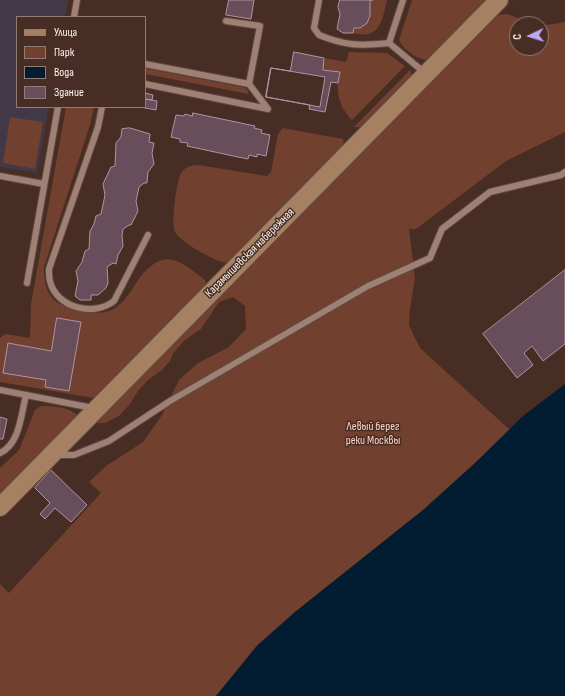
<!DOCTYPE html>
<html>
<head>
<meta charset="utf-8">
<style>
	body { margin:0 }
	#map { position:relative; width:565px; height:696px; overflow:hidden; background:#472d24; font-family:"Sofia Sans Condensed",sans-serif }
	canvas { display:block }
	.legend { position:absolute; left:16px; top:16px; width:130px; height:92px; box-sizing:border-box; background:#472d24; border:1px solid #8f7c75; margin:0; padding:5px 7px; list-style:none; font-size:12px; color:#fcf2ee }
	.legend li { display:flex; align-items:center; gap:8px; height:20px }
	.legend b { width:20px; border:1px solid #8f7c75 }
	.north { position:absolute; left:509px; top:16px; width:40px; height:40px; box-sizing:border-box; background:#472d24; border:1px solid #8f7c75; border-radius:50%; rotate:266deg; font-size:11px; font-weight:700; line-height:16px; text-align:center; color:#fcf2ee }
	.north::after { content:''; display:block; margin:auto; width:14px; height:18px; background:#bca9f5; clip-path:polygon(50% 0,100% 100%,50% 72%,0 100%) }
</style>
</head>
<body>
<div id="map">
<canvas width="565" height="696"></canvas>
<ul class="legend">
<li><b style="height:5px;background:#a58063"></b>Улица</li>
<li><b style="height:11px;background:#72402e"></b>Парк</li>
<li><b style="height:11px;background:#021d31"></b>Вода</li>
<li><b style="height:11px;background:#684d5b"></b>Здание</li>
</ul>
<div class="north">С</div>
</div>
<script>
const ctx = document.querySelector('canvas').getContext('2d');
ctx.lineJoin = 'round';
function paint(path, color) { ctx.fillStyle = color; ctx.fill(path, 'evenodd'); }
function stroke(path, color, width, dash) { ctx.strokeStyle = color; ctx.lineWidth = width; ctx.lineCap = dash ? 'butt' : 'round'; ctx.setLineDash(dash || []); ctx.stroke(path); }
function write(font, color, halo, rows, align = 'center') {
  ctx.font = font + ' "Sofia Sans Condensed",sans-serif'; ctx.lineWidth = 3; ctx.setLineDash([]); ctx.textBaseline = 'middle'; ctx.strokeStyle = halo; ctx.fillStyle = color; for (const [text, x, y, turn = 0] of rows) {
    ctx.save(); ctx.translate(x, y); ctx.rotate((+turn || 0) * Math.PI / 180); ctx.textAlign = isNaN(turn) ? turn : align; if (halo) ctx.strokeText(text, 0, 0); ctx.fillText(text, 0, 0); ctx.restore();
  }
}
const education = new Path2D(`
	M0,0H68L65,17H17V107H49L37,173L0,167Z`);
const green = new Path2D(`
	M370,0H387C382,21 380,40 353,33L354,28H360L370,19Z
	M412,0H489L430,60C419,61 403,50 399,40Z
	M507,14L533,24H517V48H541V26L565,22V132L506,161L416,229H409L415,278L410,309L409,325L416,340L420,348L510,430L474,464L423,510L295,612L257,645L216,696H0V584L9,593L101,493L89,482L106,466L143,442L162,415L179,380L198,363L229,347L246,329L245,306L233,297L219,302L201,329L185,340L174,352L170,361L162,370L148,380L138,391L130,404L119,416L105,423H91L496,15Z
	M349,52L387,53L405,66L352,120C338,105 336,93 339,73L323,70L324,58L346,62Z
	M145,68L246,88L249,94L145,74Z
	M410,70L412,76L364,127H354Z
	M66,107H94L90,125L44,267C44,284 47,300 65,306C81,312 103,318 118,306C127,299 134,286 140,277C146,270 153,263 162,260C177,256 194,272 205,280L206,287L98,398H94L0,382V338L5,334L30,338L31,304Z
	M10,117L43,122L35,169L3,163Z
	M283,128L343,139L344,147L228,263C217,263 180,242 175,232C171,224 176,179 182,172C186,166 192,165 198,165L267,176L271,172L278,134Z
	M41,406C52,406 73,407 78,417L0,497V468L19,450L35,410Z`);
const water = new Path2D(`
	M565,384V696H216L257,646L295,612L423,510L474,464L523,416Z`);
const building = new Path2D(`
	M229,0H254L251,19L226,15Z
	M340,0H373H370V16L367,23L360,28H354L353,33H343L337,29L340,14L338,7Z
	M294,52L324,58L323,70L340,72L338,83L331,82L325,112L309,109L310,105L266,97L271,68L290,71Z
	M271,68L325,77L320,107L266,97Z
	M145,93L153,95L152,100L145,99Z
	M145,99L157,101L156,110L140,107H145Z
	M193,113L255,126L254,128L262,130L261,133L270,135L266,156L257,154V157L249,155L248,159L238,157L187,146L188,143L180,142V139L171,137L176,115L184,116L185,114L192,116Z
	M130,128L150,134L149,142L154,143L152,153L154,164L148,172L147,183H144L139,187L136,201L138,211L131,225H129L123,229L122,236L123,246L118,255L116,264L113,263L107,267L108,283L106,288L98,295H91V300H80L75,296L78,281L76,271L82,262L85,251L89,249L90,231L94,224L96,216L101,214L105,195L103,184L111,167L115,166L116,143L121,137L122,129Z
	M565,270V344L543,361L532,346L524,353L533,365L517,378L483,334Z
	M57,318L81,322L69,391L45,387L46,380L3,373L8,343L51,351Z
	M0,417L7,419L3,439H0Z
	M51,470L87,505L71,522L55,508L45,519L40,514L50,503L35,488Z`);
const lane = new Path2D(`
	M319,0L314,28L319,35C346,46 360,46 389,43L403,0
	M74,17L77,0
	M389,43L425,73
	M145,64L249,84
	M145,84L268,109L249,84L260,26L226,21
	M102,107L98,127L49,269C49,273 49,278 50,281C56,308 94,317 114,301L148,235
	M0,176L44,184
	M27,283L58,107
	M0,390L93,408
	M0,453C20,444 21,414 26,395
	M57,455H74L109,441L170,401L368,286L430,258L442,229L490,192L561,175L565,172`);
const secondary = new Path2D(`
	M0,507L499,0`);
const streetNames = [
	["Карамышевская набережная",250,253,-45]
];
const parkNames = [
	["Левый берег",373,427],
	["реки Москвы",373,441]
];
paint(education, '#413848');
paint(green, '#72402e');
paint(water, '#021d31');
paint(building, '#684d5b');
stroke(building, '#b193a3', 1);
stroke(lane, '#5f4a42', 8);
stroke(secondary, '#5f4a42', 20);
stroke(lane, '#9f8075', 6);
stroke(secondary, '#a58063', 18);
write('12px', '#fcf2ee', '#472d24', streetNames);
write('12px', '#fad4c7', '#472d24', parkNames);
</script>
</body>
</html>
